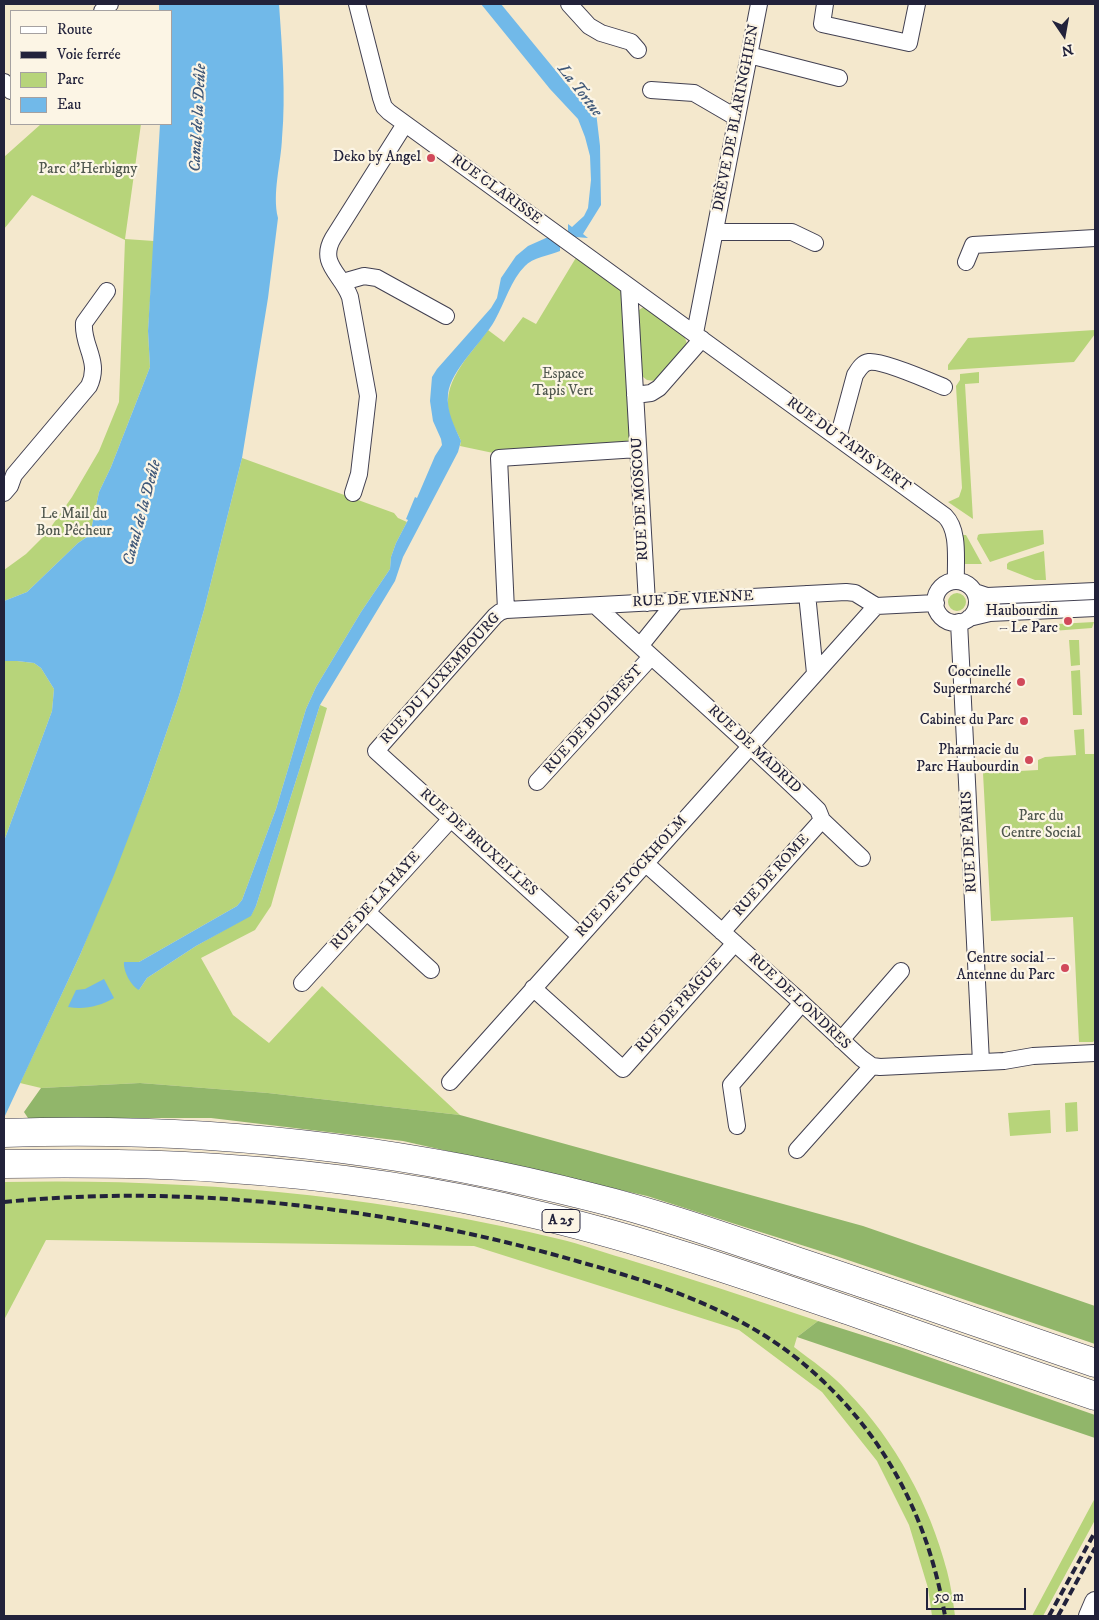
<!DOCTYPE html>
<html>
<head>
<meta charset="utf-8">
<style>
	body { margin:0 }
	#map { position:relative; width:1099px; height:1620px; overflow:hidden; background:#f4e8cd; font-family:"IM FELL DW Pica",serif }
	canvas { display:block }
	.frame { position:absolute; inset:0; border:5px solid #22223b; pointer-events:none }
	.legend { position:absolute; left:10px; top:10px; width:162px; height:115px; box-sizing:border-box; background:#fcf5e5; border:1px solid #a5a1a1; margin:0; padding:6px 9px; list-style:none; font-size:15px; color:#22223b }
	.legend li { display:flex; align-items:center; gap:10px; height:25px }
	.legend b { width:25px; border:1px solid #a5a1a1 }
	.north { position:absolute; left:1039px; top:10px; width:50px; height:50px; -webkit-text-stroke:4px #fcf5e5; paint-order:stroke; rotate:168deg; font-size:14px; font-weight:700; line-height:20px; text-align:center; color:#22223b }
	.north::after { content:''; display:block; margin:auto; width:18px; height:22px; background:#22223b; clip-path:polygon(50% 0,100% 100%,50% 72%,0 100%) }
	.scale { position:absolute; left:926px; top:1588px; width:100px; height:22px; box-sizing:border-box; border:2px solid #22223b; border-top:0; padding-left:6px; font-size:15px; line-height:18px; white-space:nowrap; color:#22223b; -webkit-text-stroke:4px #fcf5e5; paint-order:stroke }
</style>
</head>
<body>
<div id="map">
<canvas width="1099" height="1620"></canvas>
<div class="frame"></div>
<ul class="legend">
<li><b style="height:6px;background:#fff"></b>Route</li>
<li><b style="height:6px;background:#22223b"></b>Voie ferrée</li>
<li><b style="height:14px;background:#b7d47a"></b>Parc</li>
<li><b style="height:14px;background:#71b9e9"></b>Eau</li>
</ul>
<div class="north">N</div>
<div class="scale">50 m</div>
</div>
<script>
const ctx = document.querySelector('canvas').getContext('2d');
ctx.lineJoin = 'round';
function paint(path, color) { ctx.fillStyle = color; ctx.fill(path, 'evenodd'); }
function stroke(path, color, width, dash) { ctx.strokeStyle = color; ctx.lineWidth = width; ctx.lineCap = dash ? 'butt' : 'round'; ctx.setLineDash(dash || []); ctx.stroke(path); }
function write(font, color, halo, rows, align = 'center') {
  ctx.font = font + ' "IM FELL DW Pica",serif'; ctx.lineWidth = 4.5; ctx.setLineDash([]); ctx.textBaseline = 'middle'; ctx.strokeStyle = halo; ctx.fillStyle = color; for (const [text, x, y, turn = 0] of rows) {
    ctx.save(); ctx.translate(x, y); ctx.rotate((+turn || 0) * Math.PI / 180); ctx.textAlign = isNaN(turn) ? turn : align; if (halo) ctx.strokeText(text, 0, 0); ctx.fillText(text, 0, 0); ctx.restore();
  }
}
const green = new Path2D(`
	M41,124H141L125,239L154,241L148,331L150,367L111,467L99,492L90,535L78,543L27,592L4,601V570L26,554L46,534L72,497L99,451L119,402L125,240L32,195L4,229V157Z
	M577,256L625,289L630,444L498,454L460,446L461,441C458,434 454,427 451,420C438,384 469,357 488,330L504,342L523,317L536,324Z
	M645,306L683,332L687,344L655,381L647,380L638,373L635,316L639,310Z
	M1095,330V334L1074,362L948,370V365L968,338Z
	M979,372V383L965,384L973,519L948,502L959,497L962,488L956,386L960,380V374Z
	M242,458L394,513L398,518L407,522L396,543L391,557L390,569L361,612L316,687L306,709L276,809L242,900L237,906L139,962H124L139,990L147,978L196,946L251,915L256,906L320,705L327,708L271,906L255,930L201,958L233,1015L269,1043L322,986L460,1115L268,1093L140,1083L41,1088L20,1083L80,955L147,789L179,696L204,610Z
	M1043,530L1044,544L990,562L977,539L978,535L980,534Z
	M960,535H966L982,564H962Z
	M1044,551L1046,580H1035L1007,569V564L1009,562Z
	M948 602a9 9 0 1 1 18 0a9 9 0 1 1-18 0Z
	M1094,622L1092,628L1039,632V625Z
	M1069,640H1079L1080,665L1071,666Z
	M4,661H17L34,663L41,668L54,689L52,711L4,841Z
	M1080,670L1082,715H1073L1071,671Z
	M1084,729L1085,754H1095V1040L1093,1042H1079L1073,917L991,921L983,773L1038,770V760L1045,757L1076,755L1074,730Z
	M1077,1102L1078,1131L1066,1132L1065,1103Z
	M1050,1110L1051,1133L1010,1136L1008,1113Z
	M4,1182C190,1178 378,1195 559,1239C581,1244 602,1252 623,1258C689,1278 753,1299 818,1321L797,1337L794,1347C812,1361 832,1374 847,1391C896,1442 929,1503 947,1571C951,1586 953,1601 955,1616H932L928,1588L909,1525L877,1461L822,1392L739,1330L474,1246L46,1240L4,1320Z
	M1095,1498V1520L1043,1616H1032Z`);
const forest = new Path2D(`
	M140,1083L268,1093L460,1115L863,1226L1095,1306V1344L836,1256L647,1196L403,1141L211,1118H28L24,1112L41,1088Z
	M818,1321L903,1348L1095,1415V1438L797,1337Z`);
const water = new Path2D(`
	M159,4H279C282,48 286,94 282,138C281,164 272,193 278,218L268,298L242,458L204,610L179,696L147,789L114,875L80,955L4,1118V841L52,711L54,689L41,668L34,663L17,661H4V601L27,592L78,543L90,535L99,492L111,467L150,367L148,331L160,124H171V11H159Z
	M481,4H501L574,93L588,109L596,112L600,146L601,205L583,234L588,238L575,237L568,232V224L572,227L584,216L588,208L591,180L590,156L585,137L578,119L550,89Z
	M546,238H554L560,243V251C550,255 532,258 525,266C511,280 505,302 495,320C483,342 451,369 448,394C446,411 455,427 461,441L458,452L403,557L395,581L320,705L256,906L251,916L196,946L147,978L139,990C131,986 123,971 124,962H139L237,906L242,900L276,809L306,709L316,687L361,612L390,569L391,557L396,543L408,520L406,519L415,497L417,498L435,456L442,445L441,439L433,421L430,401L432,377L437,369L491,308L497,298L501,278L516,256L528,246Z
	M104,979L114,998C100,1006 85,1010 68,1007L76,990L85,989Z`);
const minor = new Path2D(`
	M357,4L381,98L384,107L389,112L945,516C960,531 955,561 956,581
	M569,4L589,26L601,33L631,42L638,50
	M825,4L822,24L909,43L917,4
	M102,11L110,4
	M749,55L839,78
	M4,82L11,91
	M651,90L694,93L737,118
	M715,232H792L815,243
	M966,262L973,245L1095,238
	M343,282L364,276L377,278L446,316
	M629,287L647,603
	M695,333L759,4
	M635,395L651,393L659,388L702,339
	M838,438L855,375C859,369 862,363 869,362C882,360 930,381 944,387
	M4,493L10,486L14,475L89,386C101,361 82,346 84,323L107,291
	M353,493L359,474L368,396L350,297C342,274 318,264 333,238L405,124
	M935 602a21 21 0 1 1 42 0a21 21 0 1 1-42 0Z
	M975,592L987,596L1095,591
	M807,594L815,673
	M596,606C670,674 746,740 818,810L822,820L862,858
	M876,606L936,603
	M506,610L846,592L855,593L876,606
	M969,618L990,613L1095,608
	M959,622L981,1062
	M640,646L677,600
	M537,782L651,657
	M645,863L802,1003L861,1058L872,1066L880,1067L1004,1061L1033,1056L1095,1053
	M367,912L431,970
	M722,932L822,820
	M580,936L376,751L495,616L500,612L506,610L499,458L638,449
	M302,983L450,820
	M533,988L623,1069L735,943
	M841,1040L901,971
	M450,1082L876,606
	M737,1126L731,1085L802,1003
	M797,1150L872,1066`);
const tertiary = new Path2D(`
	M1089,1616L1095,1602`);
const motorway = new Path2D(`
	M4,1133C201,1126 400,1148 591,1197C661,1214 728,1238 796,1261C896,1294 995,1329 1095,1363
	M4,1164C75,1163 147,1163 218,1168C327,1175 436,1190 542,1216C647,1241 748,1276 850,1311C931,1340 1013,1368 1095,1396`);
const rail = new Path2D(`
	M4,1202C194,1183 398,1209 580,1262C660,1284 741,1311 805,1365C883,1431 928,1516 945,1616
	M1049,1616L1095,1532
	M1058,1616L1095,1548`);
const markers = [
	[431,158,5,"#d1495b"],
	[1068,621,5,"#d1495b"],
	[1021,682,5,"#d1495b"],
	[1024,721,5,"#d1495b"],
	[1029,760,5,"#d1495b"],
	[1065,968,5,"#d1495b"]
];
const shields = [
	[561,1221,38]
];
const shieldNames = [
	["A 25",561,1221]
];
const streetNames = [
	["DRÈVE DE BLARINGHIEN",737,118,-79],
	["RUE CLARISSE",496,190,36],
	["RUE DU TAPIS VERT",848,445,36],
	["RUE DE MOSCOU",641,499,-93],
	["RUE DE VIENNE",693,600,-3],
	["RUE DU LUXEMBOURG",441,679,-48],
	["RUE DE BUDAPEST",594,720,-48],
	["RUE DE MADRID",754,750,43],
	["RUE DE PARIS",970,842,-93],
	["RUE DE BRUXELLES",478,843,42],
	["RUE DE ROME",772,876,-48],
	["RUE DE STOCKHOLM",632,877,-48],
	["RUE DE LA HAYE",376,901,-48],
	["RUE DE LONDRES",799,1002,43],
	["RUE DE PRAGUE",679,1006,-48]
];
const poiNames = [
	["Deko by Angel",421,158],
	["Haubourdin",1058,612],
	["– Le Parc",1058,629],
	["Coccinelle",1011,673],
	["Supermarché",1011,690],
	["Cabinet du Parc",1014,721],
	["Pharmacie du",1019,751],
	["Parc Haubourdin",1019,768],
	["Centre social –",1055,959],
	["Antenne du Parc",1055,976]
];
const parkNames = [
	["Parc d'Herbigny",88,170],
	["Espace",563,375],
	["Tapis Vert",563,392],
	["Le Mail du",74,515],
	["Bon Pêcheur",74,532],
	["Parc du",1041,817],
	["Centre Social",1041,834]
];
const waterNames = [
	["La Tortue",579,91,52],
	["Canal de la Deûle",199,118,-87],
	["Canal de la Deûle",143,513,-75]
];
paint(green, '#b7d47a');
paint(forest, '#91b66a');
paint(water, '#71b9e9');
stroke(minor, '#424051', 18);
stroke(tertiary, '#424051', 22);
stroke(motorway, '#424051', 29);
stroke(minor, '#fff', 16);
stroke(tertiary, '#fff', 20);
stroke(motorway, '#fff', 28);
stroke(rail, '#22223b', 4, [8, 4]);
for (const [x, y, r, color] of markers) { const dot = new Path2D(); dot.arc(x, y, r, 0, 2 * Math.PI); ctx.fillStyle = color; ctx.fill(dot); stroke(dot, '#fcf5e5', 2); }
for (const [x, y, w] of shields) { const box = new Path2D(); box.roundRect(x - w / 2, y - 11.5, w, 23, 4); ctx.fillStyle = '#fcf5e5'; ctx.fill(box); stroke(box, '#22223b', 1); }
write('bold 14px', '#22223b', null, shieldNames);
write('15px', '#22223b', '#fcf5e5', streetNames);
write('15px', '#22223b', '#fcf5e5', poiNames, 'right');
write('15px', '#4f574e', '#fcf5e5', parkNames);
write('italic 16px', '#3e5778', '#fcf5e5', waterNames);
</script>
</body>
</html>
